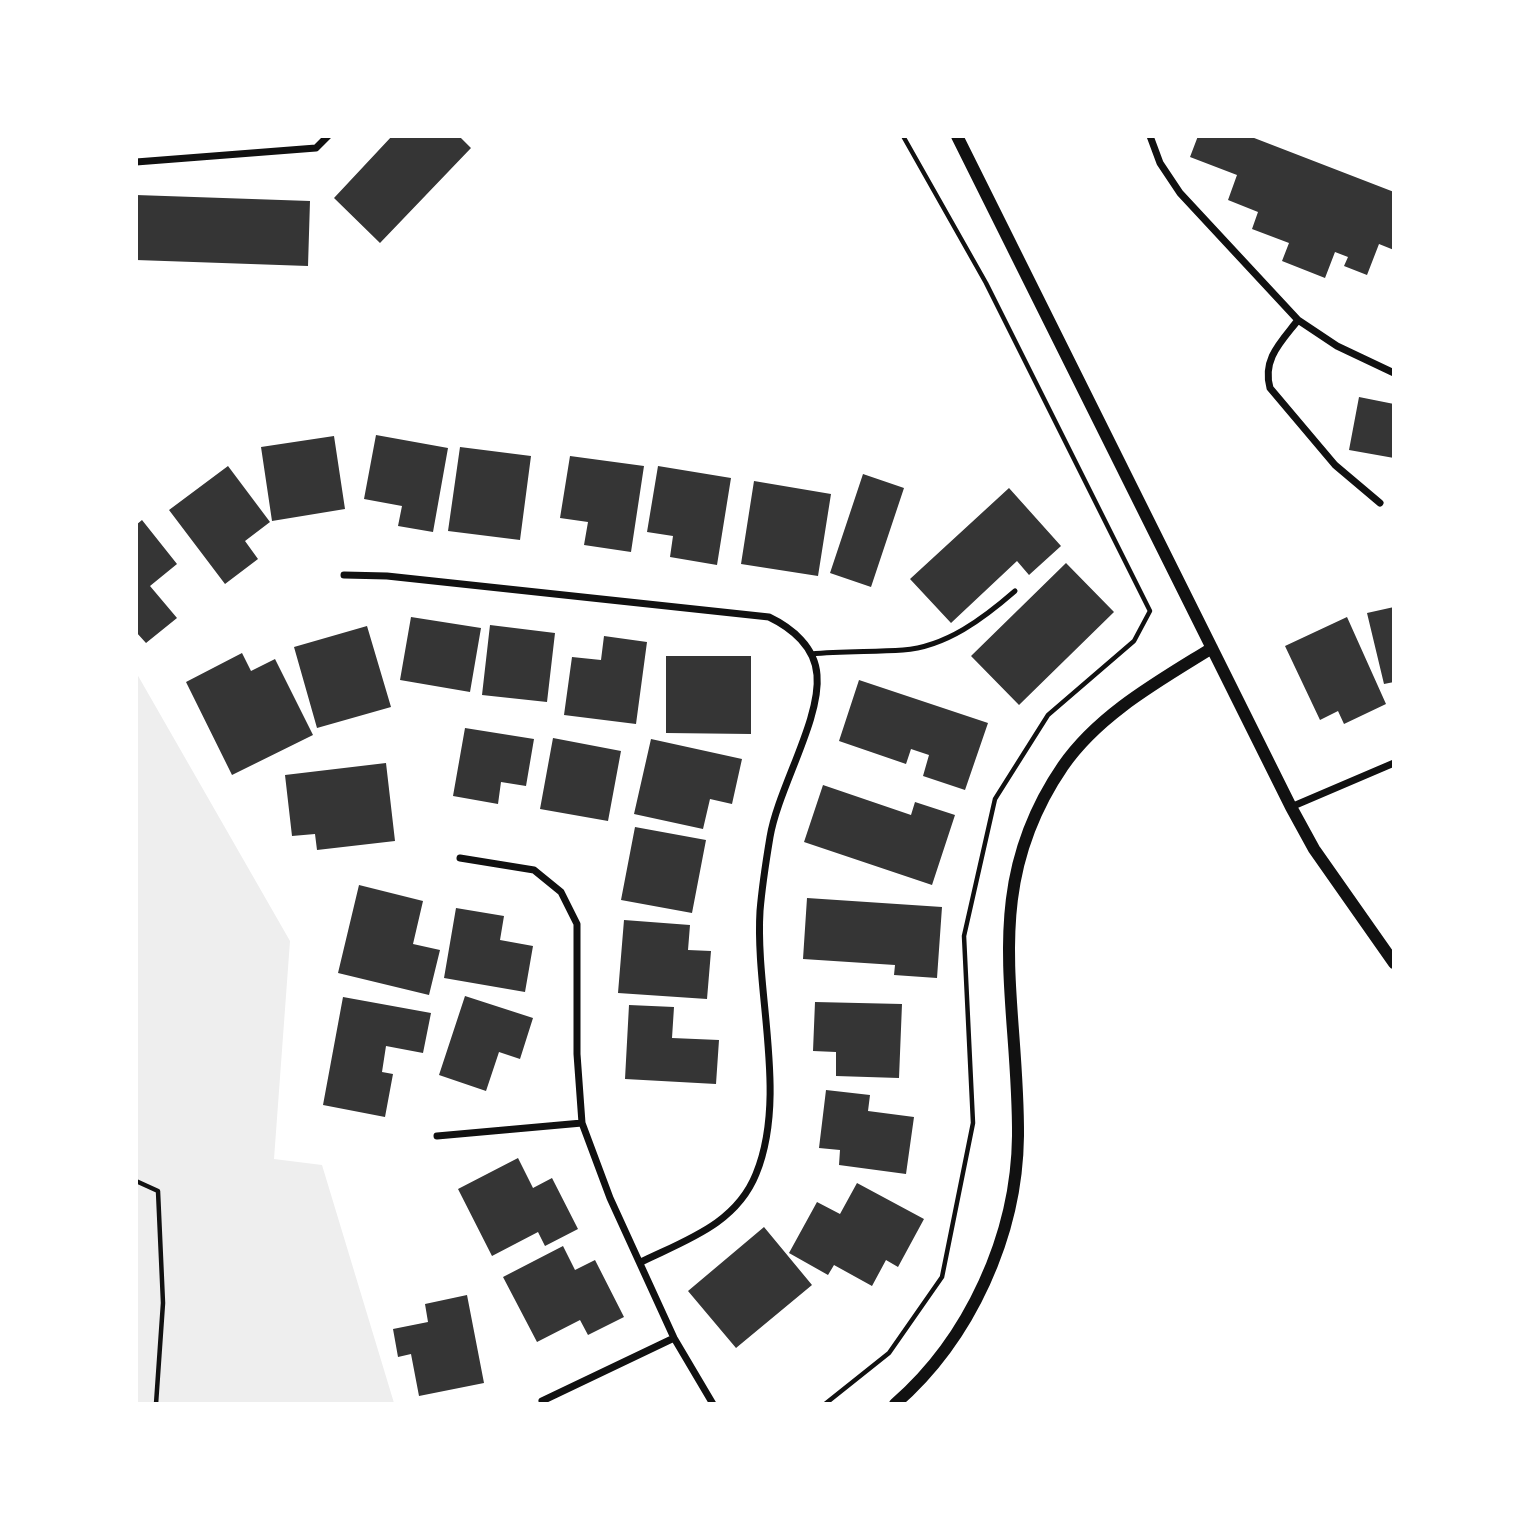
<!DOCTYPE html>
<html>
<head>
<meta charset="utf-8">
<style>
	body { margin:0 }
	#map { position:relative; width:1530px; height:1540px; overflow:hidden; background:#fff; font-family:"Alegreya Sans",sans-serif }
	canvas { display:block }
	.frame { position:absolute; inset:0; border:138px solid #fff; pointer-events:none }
</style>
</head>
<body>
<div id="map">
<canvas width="1530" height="1540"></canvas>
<div class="frame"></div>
</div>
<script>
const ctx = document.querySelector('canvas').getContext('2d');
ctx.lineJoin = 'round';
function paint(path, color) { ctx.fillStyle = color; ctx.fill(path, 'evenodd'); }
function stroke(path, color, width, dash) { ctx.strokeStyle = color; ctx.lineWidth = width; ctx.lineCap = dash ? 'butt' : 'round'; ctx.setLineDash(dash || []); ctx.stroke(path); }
const green = new Path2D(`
	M137,674L290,941L274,1159L322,1165L394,1403H137Z`);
const building = new Path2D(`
	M392,136H459L471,148L380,243L334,198Z
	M1198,136H1249L1394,192V250L1379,244L1367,275L1344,266L1348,257L1335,252L1325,278L1282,261L1289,243L1252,229L1258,212L1228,200L1237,175L1190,157Z
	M136,195L310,201L308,266L136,260Z
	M1359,397L1394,404V458L1349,450Z
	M376,435L448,448L433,532L398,526L402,506L364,499Z
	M334,436L345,509L272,521L261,447Z
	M460,447L531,456L520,540L448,531Z
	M570,456L644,466L631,552L584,545L588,522L560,518Z
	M228,466L270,522L245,541L258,559L225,584L169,510Z
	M658,466L731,478L717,565L670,557L673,536L647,532Z
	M863,474L904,488L871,587L830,573Z
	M754,481L831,494L818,576L741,564Z
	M1009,488L1061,546L1029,575L1017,561L951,623L910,579Z
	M142,520L177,564L150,586L177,618L146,643L136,632V525Z
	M1066,563L1114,612L1019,705L971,656Z
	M1394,607V682L1384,684L1367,613Z
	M411,617L481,628L470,692L400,680Z
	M1347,617L1386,704L1344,724L1338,711L1320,720L1285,646Z
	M490,625L555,633L547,702L482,695Z
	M367,626L391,707L317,728L294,647Z
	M604,636L647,642L636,724L564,715L572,657L601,660Z
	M242,653L251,671L275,659L313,735L232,775L186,682Z
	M666,656H751V734L666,733Z
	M859,680L988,723L965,790L923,776L929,755L911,749L906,764L839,741Z
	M465,728L534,739L526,786L501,782L498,804L453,796Z
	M553,738L621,751L608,821L540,809Z
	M651,739L742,759L732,804L710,799L703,829L634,814Z
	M386,763L395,841L317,850L315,834L292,836L285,775Z
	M823,785L911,815L915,802L955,815L932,885L804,842Z
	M635,827L706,840L692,913L621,900Z
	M359,885L423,901L413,944L440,950L429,995L338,973Z
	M807,898L942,907L937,978L894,975L895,965L803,959Z
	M456,908L504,916L500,940L533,946L525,992L444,978Z
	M624,920L690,925L688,950L711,951L707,999L618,993Z
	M465,996L533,1018L520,1059L499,1052L486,1091L439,1075Z
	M343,997L431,1013L423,1053L386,1046L382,1072L393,1074L385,1117L323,1105Z
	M815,1002L902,1004L899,1078L836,1076V1052L813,1051Z
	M629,1005L674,1007L672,1038L719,1040L716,1084L625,1079Z
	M826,1090L870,1095L868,1111L914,1117L906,1174L839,1165L840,1150L819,1148Z
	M518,1158L533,1188L552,1178L578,1229L545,1246L538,1232L492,1256L458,1189Z
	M857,1183L924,1219L898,1267L886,1260L872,1286L834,1265L828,1275L789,1253L817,1202L840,1214Z
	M764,1227L812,1285L736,1348L688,1291Z
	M563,1246L575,1270L595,1260L624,1317L588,1335L580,1320L537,1342L503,1277Z
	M467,1295L484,1383L419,1396L411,1354L398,1357L393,1329L428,1322L425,1304Z`);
const path = new Path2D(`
	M136,1181L158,1191L163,1303L156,1404
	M825,1404L889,1353L942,1277L973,1123L964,936L995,799L1048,715L1134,641L1150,611L986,283L903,136`);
const service = new Path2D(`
	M811,654C842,651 872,652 903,650C946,647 984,618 1015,591`);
const minor = new Path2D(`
	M1150,136L1160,163L1180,193L1298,320L1337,346L1394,373
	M136,162L316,148L328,136
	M1298,320C1281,342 1262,359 1270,388L1335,465L1380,503
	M344,575L387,576L769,617C792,628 815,647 817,675C821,719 778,789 770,837C766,861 762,887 760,911C755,994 788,1096 756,1174C736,1224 686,1240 641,1262
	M1291,807L1394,763
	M460,858L534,870L561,892L577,924V1054L582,1123L610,1198L674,1338L713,1404
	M437,1136L582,1123
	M542,1401L674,1338`);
const tertiary = new Path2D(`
	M957,136L1291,807L1314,849L1394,963
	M895,1404C970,1339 1017,1235 1018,1136C1019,998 978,890 1063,766C1099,714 1159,681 1212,648`);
paint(green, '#eee');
paint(building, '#353535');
stroke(path, '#111', 4.5);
stroke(service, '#111', 5);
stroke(minor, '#111', 7);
stroke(tertiary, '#111', 12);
</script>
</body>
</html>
